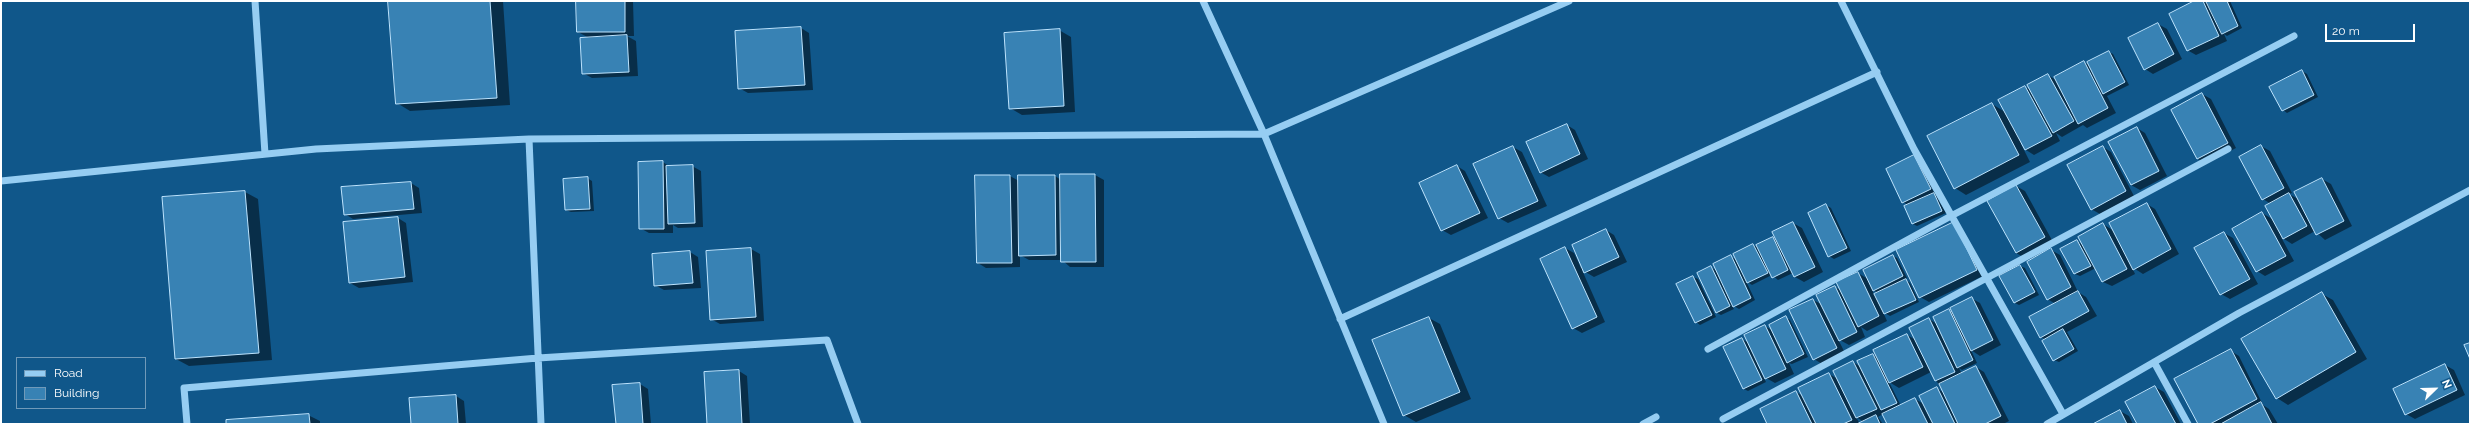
<!DOCTYPE html>
<html>
<head>
<meta charset="utf-8">
<style>
	body { margin:0 }
	#map { position:relative; width:2471px; height:425px; overflow:hidden; background:#10578a; font-family:Raleway,sans-serif }
	canvas { display:block }
	.frame { position:absolute; inset:0; border:2px solid #fff; pointer-events:none }
	.legend { position:absolute; left:16px; top:357px; width:130px; height:52px; box-sizing:border-box; background:#10578a; border:1px solid #709ab9; margin:0; padding:5px 7px; list-style:none; font-size:12px; color:#fff }
	.legend li { display:flex; align-items:center; gap:8px; height:20px }
	.legend b { width:20px; border:1px solid #709ab9 }
	.north { position:absolute; left:2415px; top:369px; width:40px; height:40px; -webkit-text-stroke:3px #10578a; paint-order:stroke; rotate:67deg; font-size:11px; font-weight:700; line-height:16px; text-align:center; color:#fff }
	.north::after { content:''; display:block; margin:auto; width:14px; height:18px; background:#fff; clip-path:polygon(50% 0,100% 100%,50% 72%,0 100%) }
	.scale { position:absolute; left:2325px; top:24px; width:90px; height:18px; box-sizing:border-box; border:2px solid #fff; border-top:0; padding-left:5px; font-size:12px; line-height:14px; white-space:nowrap; color:#fff; -webkit-text-stroke:3px #10578a; paint-order:stroke }
</style>
</head>
<body>
<div id="map">
<canvas width="2471" height="425"></canvas>
<div class="frame"></div>
<ul class="legend">
<li><b style="height:5px;background:#96cdf2"></b>Road</li>
<li><b style="height:11px;background:#3882b4"></b>Building</li>
</ul>
<div class="north">N</div>
<div class="scale">20 m</div>
</div>
<script>
const ctx = document.querySelector('canvas').getContext('2d');
ctx.lineJoin = 'round';
function paint(path, color) { ctx.fillStyle = color; ctx.fill(path, 'evenodd'); }
function stroke(path, color, width, dash) { ctx.strokeStyle = color; ctx.lineWidth = width; ctx.lineCap = dash ? 'butt' : 'round'; ctx.setLineDash(dash || []); ctx.stroke(path); }
const shadow = new Path2D(`
	M389,1H503L510,105L410,111L397,103Z
	M577,1H633L634,36H627L636,41L638,76L592,78L583,73L589,38L578,32Z
	M2197,1L2209,3L2208,1H2230L2242,28L2227,36L2224,34L2227,41L2196,55L2187,50Z
	M2158,24L2167,29L2182,59L2153,74L2145,69Z
	M801,28L809,33L813,90L748,93L739,88Z
	M1059,30L1071,37L1075,112L1022,115L1010,108Z
	M2109,52L2113,54L2129,85L2107,96L2116,113L2087,128L2083,125L2062,137L2056,133L2060,141L2034,155L2026,150L2022,144H2021L2030,162L1966,195L1955,188L1992,104L2005,112L2025,87L2031,90L2048,75L2056,80L2084,62L2090,66Z
	M2302,71L2307,74L2318,97L2287,113L2283,110Z
	M2202,94L2211,99L2236,148L2206,164L2198,159L2172,110Z
	M1567,125L1575,130L1588,159L1549,177L1540,172Z
	M2137,128L2145,133L2167,176L2140,190L2131,185Z
	M2261,146L2270,151L2292,193L2289,194L2300,200L2296,193L2322,179L2331,184L2352,226L2325,240L2315,231L2292,244L2281,237L2294,261L2265,276L2257,271L2262,213L2274,220L2271,204L2263,199Z
	M1513,147L1522,152L1547,206L1508,223L1499,218Z
	M2103,147L2111,152L2134,196L2100,214L2091,209Z
	M1914,156L1946,213L1917,226L1913,224L1908,205L1903,202Z
	M663,162L670,167L692,166L701,171L703,227L678,228L673,225V233H649L640,228Z
	M1457,166L1465,171L1488,218L1451,235L1442,230Z
	M1061,175H1095L1104,180V267H1070L1062,260H1029L1020,255V267L986,268L978,263L976,176H1010L1019,181L1055,176L1061,180Z
	M587,178L592,181L594,211L571,212L566,210Z
	M411,183L419,188L422,213L353,219L345,214Z
	M2016,186L2025,191L2053,242L2025,258L2016,253Z
	M245,192L258,199L272,360L189,366L176,359L163,198Z
	M2147,204L2155,209L2179,254L2143,274L2132,267L2135,274L2112,286L2103,282L2096,268L2080,276L2075,274L2062,250L2077,241L2083,245L2103,224L2114,231Z
	M1826,205L1831,208L1851,251L1834,259L1829,256Z
	M398,218L406,223L413,282L359,288L350,283Z
	M1793,223L1802,228L1823,272L1804,282L1795,277L1793,273L1778,280L1772,275L1752,285L1746,281L1755,300L1739,309L1732,305L1734,309L1721,315L1717,313L1711,267L1717,271L1731,257L1737,260L1753,245L1759,248L1773,238L1778,241Z
	M1953,224L1985,275L1929,302L1920,297Z
	M1606,230L1614,235L1627,262L1594,277L1582,270L1605,322L1582,333L1573,328L1565,248L1574,253L1581,268Z
	M2224,233L2233,238L2258,284L2230,299L2221,294Z
	M751,249L760,254L764,321L720,324L711,319L707,252Z
	M2051,250L2060,255L2078,292L2086,297L2097,316L2067,332L2078,351L2059,362L2054,360L2046,340L2041,337L2056,304L2047,299Z
	M690,252L698,257L701,288L664,290L655,285Z
	M1893,256L1897,258L1907,278L1905,279L1910,283L1919,302L1890,316L1883,312L1887,321L1867,331L1861,327L1865,337L1849,345L1838,339L1845,353L1822,364L1814,359L1813,300L1823,305L1835,287L1842,291L1858,273L1868,279ZM1872,289L1878,293L1874,295Z
	M2020,266L2025,268L2039,295L2019,305L2015,303Z
	M1693,277L1698,279L1716,317L1700,325L1696,322L1678,284Z
	M2322,294L2333,300L2367,359L2288,405L2277,398Z
	M1971,298L1980,303L2001,345L1980,356L1971,350L1977,363L1962,370L1959,368L1962,374L1976,367L1984,372L2009,421L2003,424H1888L1883,414L1878,417L1883,424H1768L1796,392L1803,396L1829,374L1838,379L1853,362L1861,367L1873,355L1878,358L1907,335L1916,340L1929,319L1937,324L1948,310L1954,314ZM1931,372L1944,393L1937,388L1924,404L1915,399L1901,406L1889,382L1899,388ZM1856,417L1864,422L1860,424Z
	M1429,318L1440,324L1471,399L1416,422L1404,415Z
	M1786,318L1790,320L1808,357L1792,364L1789,363L1794,374L1775,383L1766,378L1759,363L1757,364L1766,382L1748,391L1744,389L1742,339L1749,343L1765,326L1773,331Z
	M2231,351L2239,356L2263,405L2269,409L2278,424H2199Z
	M2445,365L2454,370L2465,395L2415,419L2406,414L2394,389Z
	M739,371L747,376L750,424H708Z
	M640,384L648,389L651,424H617Z
	M2155,387L2164,392L2181,424H2138Z
	M456,396L464,401L466,424H412Z
	M2120,411L2129,416L2133,424H2096Z
	M308,415L320,421V424H227Z`);
const building = new Path2D(`
	M388,1H490L497,98L396,104Z
	M576,1H625V32H577Z
	M2194,1H2203L2219,36L2187,51L2169,14Z
	M2206,1H2227L2238,26L2222,34Z
	M2158,23L2174,54L2144,70L2128,38Z
	M801,27L805,85L738,89L735,31Z
	M1060,29L1064,106L1009,109L1004,33Z
	M627,35L629,72L582,74L580,38Z
	M2109,51L2125,82L2103,94L2087,62Z
	M2084,61L2108,108L2078,124L2054,77Z
	M2302,70L2314,95L2282,111L2269,87Z
	M2048,74L2074,121L2053,133L2027,85Z
	M2025,86L2052,136L2025,150L1998,100Z
	M2202,93L2228,143L2197,159L2171,110Z
	M1992,103L2019,155L1954,189L1927,136Z
	M1567,124L1580,154L1540,173L1526,142Z
	M2137,127L2159,171L2131,185L2108,142Z
	M2261,145L2284,188L2262,200L2239,157Z
	M1513,146L1538,201L1498,219L1473,164Z
	M2103,146L2126,191L2091,210L2067,165Z
	M1914,155L1931,189L1902,203L1886,169Z
	M663,161L664,229H639L638,162Z
	M693,165L695,223L668,224L666,166Z
	M1457,165L1480,213L1441,231L1419,183Z
	M1060,174H1095L1096,262H1061Z
	M975,175H1010L1012,263H977Z
	M1018,175H1055L1056,255L1019,256Z
	M588,177L590,209L565,210L563,179Z
	M2322,178L2344,221L2316,235L2294,192Z
	M411,182L414,209L344,215L341,187Z
	M2016,185L2045,237L2016,253L1987,201Z
	M245,191L259,353L175,359L162,197Z
	M1934,193L1942,211L1912,224L1904,206Z
	M2289,193L2307,226L2283,239L2265,206Z
	M2147,203L2171,249L2133,270L2109,223Z
	M1826,204L1847,248L1828,257L1808,213Z
	M2262,212L2286,256L2256,272L2232,229Z
	M398,217L405,277L349,283L343,222Z
	M1793,222L1815,267L1794,277L1772,232Z
	M1954,222L1977,270L1919,298L1896,250Z
	M2103,223L2127,269L2102,282L2078,237Z
	M1606,229L1619,257L1584,273L1572,245Z
	M2224,232L2250,279L2220,295L2194,248Z
	M1773,237L1788,270L1772,278L1756,245Z
	M2077,240L2091,266L2074,274L2060,249Z
	M1753,244L1768,273L1747,283L1733,254Z
	M1565,247L1597,317L1572,329L1540,259Z
	M751,248L756,317L710,320L706,251Z
	M2051,248L2071,287L2047,300L2027,262Z
	M690,251L693,283L654,286L652,254Z
	M1731,255L1751,298L1733,307L1713,264Z
	M1893,255L1903,276L1873,291L1863,270Z
	M2020,265L2035,292L2014,303L1999,276Z
	M1711,266L1730,306L1716,313L1697,273Z
	M1858,272L1879,316L1858,327L1836,282Z
	M1693,276L1712,315L1695,323L1676,284Z
	M1906,279L1916,300L1884,314L1874,294Z
	M1835,286L1857,332L1839,341L1816,295Z
	M2078,291L2089,311L2040,338L2029,317Z
	M2322,292L2356,352L2276,399L2241,339Z
	M1972,297L1993,340L1971,351L1950,308Z
	M1813,299L1837,348L1813,360L1789,310Z
	M1949,309L1973,360L1957,368L1933,317Z
	M1786,316L1804,354L1787,363L1769,325Z
	M1429,317L1460,392L1403,416L1372,340Z
	M1929,318L1955,372L1935,381L1909,328Z
	M1765,325L1786,369L1765,379L1744,335Z
	M2063,329L2074,349L2053,361L2042,341Z
	M1907,334L1923,367L1889,383L1873,350Z
	M1742,338L1762,380L1743,389L1723,347Z
	M2470,343V359L2464,345Z
	M2231,349L2257,399L2210,424H2198L2174,379Z
	M1873,354L1897,403L1881,410L1857,361Z
	M1853,361L1877,409L1856,418L1833,371Z
	M2445,364L2457,390L2405,415L2393,389Z
	M1976,366L2001,416L1985,424H1958L1939,384Z
	M739,370L742,424H707L704,372Z
	M1829,373L1852,420L1843,424H1816L1798,388Z
	M640,383L643,424H616L612,385Z
	M2155,386L2176,424H2137L2125,402Z
	M1937,387L1955,424H1933L1919,396Z
	M1796,391L1812,424H1767L1760,409Z
	M456,395L458,424H411L409,398Z
	M1915,398L1928,424H1887L1882,414Z
	M2261,402L2272,424H2221Z
	M2120,410L2127,424H2093Z
	M309,414L310,424H226V420Z
	M1876,415L1880,424H1857Z`);
const minor = new Path2D(`
	M255,1L265,154
	M1203,1L1264,134L1384,424
	M1841,1L1914,149L2063,414
	M529,139L541,424
	M1,181L316,149L529,139L1264,134L1569,1
	M1340,319L1877,72
	M1708,349L1951,216L2294,36
	M2154,362L2188,424
	M1723,419L2228,149
	M187,424L184,388L538,358L827,340L858,424
	M1643,424L1656,417
	M2047,424L2239,313L2470,190`);
paint(shadow, '#0007');
paint(building, '#3882b4');
stroke(building, '#bde3fd', 1);
stroke(minor, '#96cdf2', 7);
</script>
</body>
</html>
